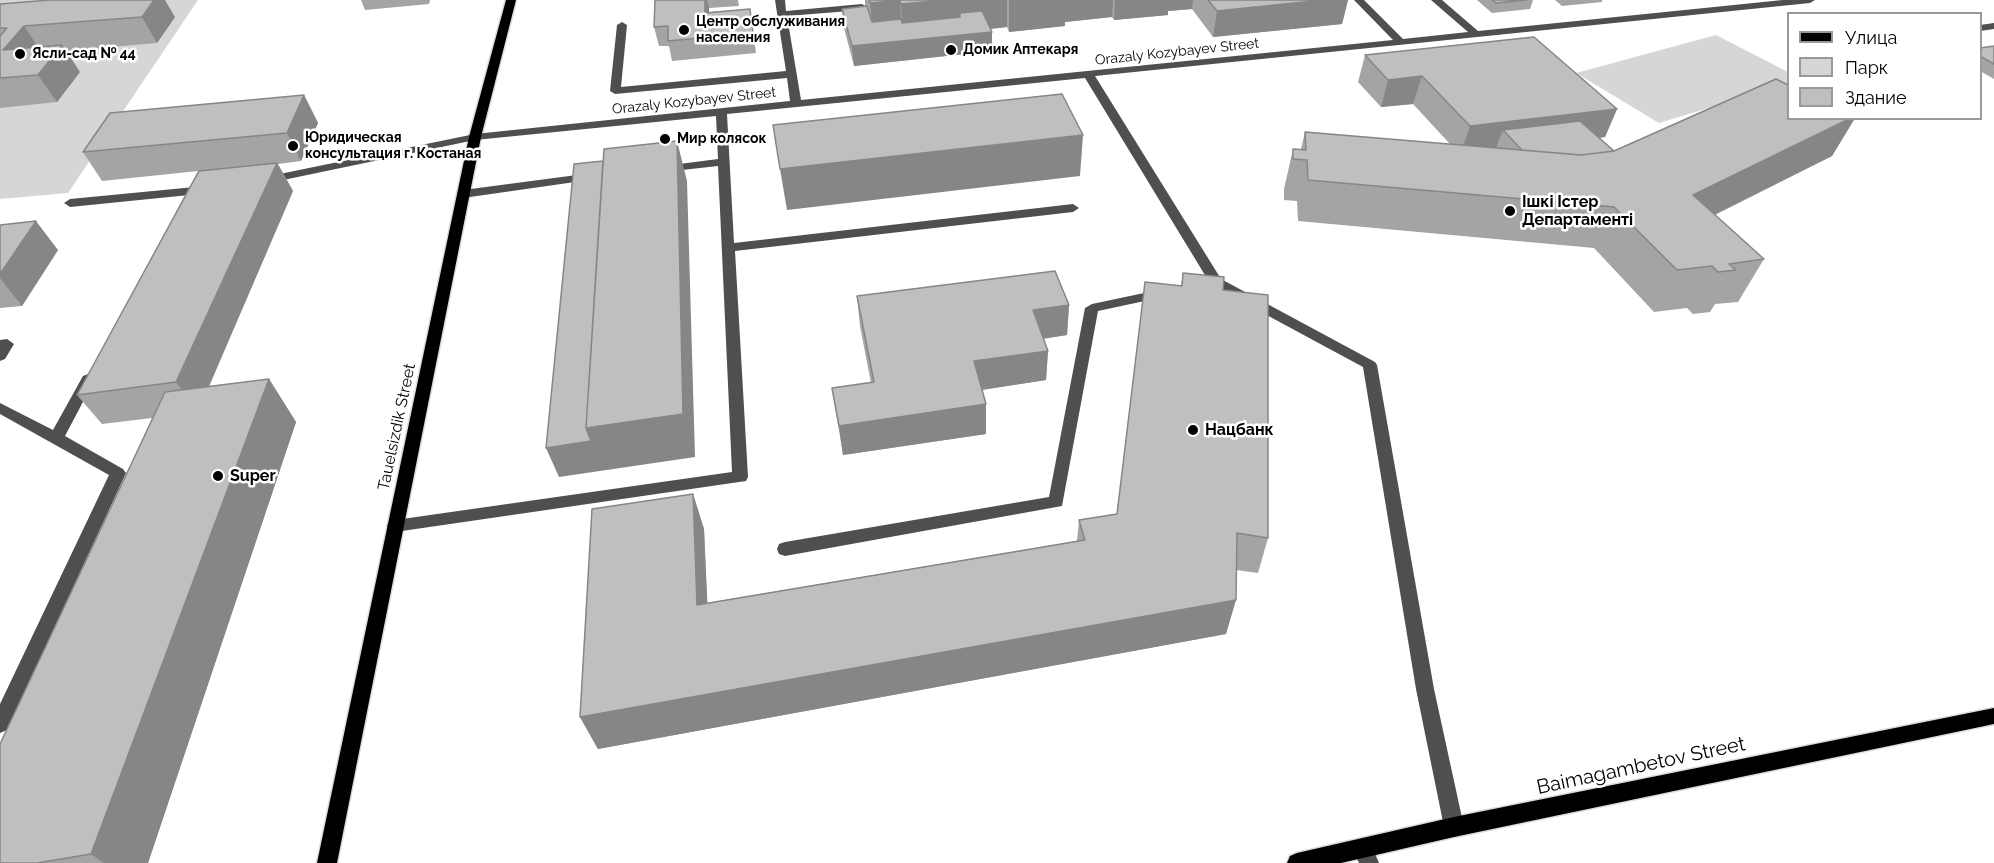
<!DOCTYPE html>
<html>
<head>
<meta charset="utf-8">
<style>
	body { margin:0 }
	#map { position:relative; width:1994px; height:863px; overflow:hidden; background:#fff; font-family:Raleway,sans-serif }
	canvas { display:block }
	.legend { position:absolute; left:1787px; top:12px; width:195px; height:108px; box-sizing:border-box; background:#fff; border:2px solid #999; margin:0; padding:8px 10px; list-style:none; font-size:18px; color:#000 }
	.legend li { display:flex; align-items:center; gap:12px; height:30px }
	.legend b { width:30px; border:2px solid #999 }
</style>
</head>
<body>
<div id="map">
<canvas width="1994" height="863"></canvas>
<ul class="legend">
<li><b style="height:8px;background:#000"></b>Улица</li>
<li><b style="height:16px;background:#d6d6d6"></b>Парк</li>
<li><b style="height:16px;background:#bfbfbf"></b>Здание</li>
</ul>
</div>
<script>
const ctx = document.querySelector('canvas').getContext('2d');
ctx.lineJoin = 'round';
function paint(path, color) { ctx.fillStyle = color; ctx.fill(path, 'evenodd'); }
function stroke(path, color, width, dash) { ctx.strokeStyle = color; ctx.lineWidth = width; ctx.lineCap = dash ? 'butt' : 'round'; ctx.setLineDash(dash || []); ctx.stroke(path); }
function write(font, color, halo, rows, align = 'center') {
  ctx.font = font + ' Raleway,sans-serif'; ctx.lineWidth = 5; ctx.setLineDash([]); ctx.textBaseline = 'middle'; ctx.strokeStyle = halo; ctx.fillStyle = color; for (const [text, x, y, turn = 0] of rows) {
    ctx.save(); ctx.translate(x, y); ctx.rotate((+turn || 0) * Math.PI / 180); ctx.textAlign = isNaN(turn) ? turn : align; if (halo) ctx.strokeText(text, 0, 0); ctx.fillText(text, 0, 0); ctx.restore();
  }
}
const green = new Path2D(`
	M0,0H198L68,193L0,199Z
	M1716,35L1788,72V84L1659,123L1576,73Z`);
const minor = new Path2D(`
	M775,0H785L786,11L862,4L867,7L862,10L787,16L801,100L1393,40L1354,0H1364L1403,39L1468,32L1431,0H1442L1478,31L1783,0H1815L1810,3L1095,76L1221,279L1375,362L1377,365L1434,689L1464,827L1461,834L1454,837L1447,834L1444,827L1416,689L1363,367L1211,285L1085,78L727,114L734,243L1073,204L1079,208L1073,212L735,251L748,477L746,481L395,532L389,530L387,526L389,522L395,520L732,472L718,166L664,172L658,169L664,166L718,159L716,116L475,140L264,184L258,180L260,178L475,134L790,101L787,78L615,94L610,91L617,25L622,22L627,25L621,87L786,71Z
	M1994,23V29L1980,31V25Z
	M592,173L598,177L596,179L463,198L457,194L463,190Z
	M205,186L211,190L209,193L70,207L64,203L70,199Z
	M1163,289L1170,293L1168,296L1098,311L1062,506L785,556L779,554L777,549L779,544L785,542L1049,497L1085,308L1092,304Z
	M7,339L14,344L5,359L0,361V340Z
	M88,374L95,379L65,436L123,469L126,473L7,730L0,733V704L109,475L0,414V403L53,430L83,376Z
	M1363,839L1370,842L1379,863H1359L1353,849L1356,842Z`);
const major = new Path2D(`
	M506,0H516L481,137L337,863H317L469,137Z
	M1994,708V724L1454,837L1341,863H1287L1290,856L1297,853L1454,817Z`);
const wall = new Path2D(`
	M361,0H430L429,4L365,10Z
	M655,0H738L739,6L709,8V12L750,9L756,53L672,61L669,46H659L654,27Z
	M865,0H1348L1342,24L1213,37L1192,9L1168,11V15L1114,20L1112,17L1065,22V26L1009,32L1007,27L990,29L992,51L854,66L844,28L842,9L865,6Z
	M1477,0H1533L1530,9L1492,13Z
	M1555,0H1602V2L1562,6Z
	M0,4L175,17L157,43L66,51L80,72L57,102L0,108Z
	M1994,46V79L1980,71V48Z
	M1365,55L1617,109L1605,137L1599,138L1614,151L1788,118H1855L1832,156L1715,215L1764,259L1738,302L1715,304L1710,312L1693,314L1687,308L1654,312L1594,248L1298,221L1297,201L1284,200V189L1293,149H1301L1305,132L1450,144L1413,104L1381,107L1358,82Z
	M304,95L318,123L301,161L278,164L293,191L209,386L269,379L296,422L148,863H0L152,418L102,424L77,395L198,171L102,181L83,152Z
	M0,225L58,250L22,306L0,308Z
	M1183,273L1223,290L1268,538L1258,573L1236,570L1226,634L598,749L580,717L693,494L704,529L707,603L1077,541L1079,520L1117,514L1181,286Z
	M857,296L1069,305L1067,335L1043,339L1048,351L1046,380L982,390L986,434L843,455L832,388L871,383L860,326Z`);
const shadedWall = new Path2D(`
	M154,0H165L175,17L157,43L142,17Z
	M705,0H707L709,8V32L705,13Z
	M900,0L902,38L874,41L870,3Z
	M946,0H1007V27L961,32H992V51L854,66L852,46L903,41L901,4Z
	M1009,0H1113L1112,17L1065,22V26L1009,32Z
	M1115,0H1193L1192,9L1168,11V15L1114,20Z
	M1323,0H1348L1342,24L1213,37L1217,11Z
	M24,26L42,53L3,50Z
	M62,45L80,72L57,102L38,75Z
	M1422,76L1413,104L1381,107L1388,80Z
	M304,95L318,123L301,161L287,133Z
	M1617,109L1605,137L1520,147L1503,130L1495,150L1460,155L1470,126Z
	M1851,118H1855L1832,156L1671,236L1693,195Z
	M1083,135L1080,176L787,210L780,169Z
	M677,141L687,181L695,457L559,477L546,448Z
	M277,163L293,191L198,412L176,382Z
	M36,221L58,250L22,306L0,278V274Z
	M1069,305L1067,335L1032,340L1033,310Z
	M1048,351L1046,380L974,391V361Z
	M269,379L296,422L148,863H104L91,854Z
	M986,404V434L843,455L839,426Z
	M693,494L704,529L709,639L697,605Z
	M1236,600L1226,634L598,749L580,717Z`);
const building = new Path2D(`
	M50,0H154L142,17L24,26L3,50L62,45L38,75L0,78V36L7,28H0V4Z
	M655,0H705V13L750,9L753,33L668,41V26L654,27Z
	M870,0H946L901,4L900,0L870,3Z
	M1208,0H1323L1217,11Z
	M1492,0H1527L1496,3Z
	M867,6L872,22L901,19L902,23L960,17V13L982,11L992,32L852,46L842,9Z
	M1534,37L1617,109L1470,126L1422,76L1388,80L1365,55Z
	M1994,46V64L1980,56V48Z
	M1776,79L1788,85V118H1851L1693,195L1764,259L1729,264L1736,270L1718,272L1712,266L1677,270L1614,207L1308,180L1307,160L1293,159V149L1306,150L1305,132L1581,155L1614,151Z
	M1062,94L1083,135L780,169L773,125Z
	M304,95L287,133L83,152L110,113Z
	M1580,121L1614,151L1581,155L1522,150L1503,130Z
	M677,141L683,414L586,428L604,149Z
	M603,161L586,428L591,441L546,448L574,164Z
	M277,163L176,382L77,395L199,171Z
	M36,221L0,274V225Z
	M1055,271L1069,305L1033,310L1048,351L974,361L986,404L839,426L832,388L874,382L857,296Z
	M1183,273L1224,277L1223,290L1268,295V538L1237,533L1236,600L580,717L592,509L693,494L697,605L1085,540L1079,520L1117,514L1145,282L1182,286Z
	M269,379L91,854L37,863H0V744L165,392Z`);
const markers = [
	[684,30,6,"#000"],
	[951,50,6,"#000"],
	[20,54,6,"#000"],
	[665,139,6,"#000"],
	[293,146,6,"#000"],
	[1510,211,6,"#000"],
	[1193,430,6,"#000"],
	[218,476,6,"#000"]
];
const farPoinames = [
	["Центр обслуживания",696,22],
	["населения",696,38],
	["Домик Аптекаря",963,50],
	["Ясли-сад № 44",32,54],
	["Юридическая",305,138],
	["консультация г. Костаная",305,154],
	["Мир колясок",677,139]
];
const farStreetnames = [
	["Orazaly Kozybayev Street",1177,52,-6],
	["Orazaly Kozybayev Street",694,101,-6]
];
const poiNames = [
	["Ішкі Істер",1522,202],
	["Департаменті",1522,220],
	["Нацбанк",1205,430],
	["Super",230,476]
];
const streetNames = [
	["Tauelsіzdіk Street",397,427,-78]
];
const nearStreetnames = [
	["Baimagambetov Street",1641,766,-12]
];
paint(green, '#d6d6d6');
stroke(major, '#dbdbdb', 3);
paint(minor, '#4f4f4f');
paint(major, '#000');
paint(wall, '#a4a4a4');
paint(shadedWall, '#868686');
paint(building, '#bfbfbf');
stroke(building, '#868686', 1.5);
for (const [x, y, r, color] of markers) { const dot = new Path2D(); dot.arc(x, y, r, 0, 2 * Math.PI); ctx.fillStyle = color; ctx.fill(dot); stroke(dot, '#fff', 2); }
write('bold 14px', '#000', '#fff', farPoinames, 'left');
write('14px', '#000', '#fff', farStreetnames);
write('bold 16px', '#000', '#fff', poiNames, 'left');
write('16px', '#000', '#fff', streetNames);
write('20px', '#000', '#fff', nearStreetnames);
</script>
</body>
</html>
